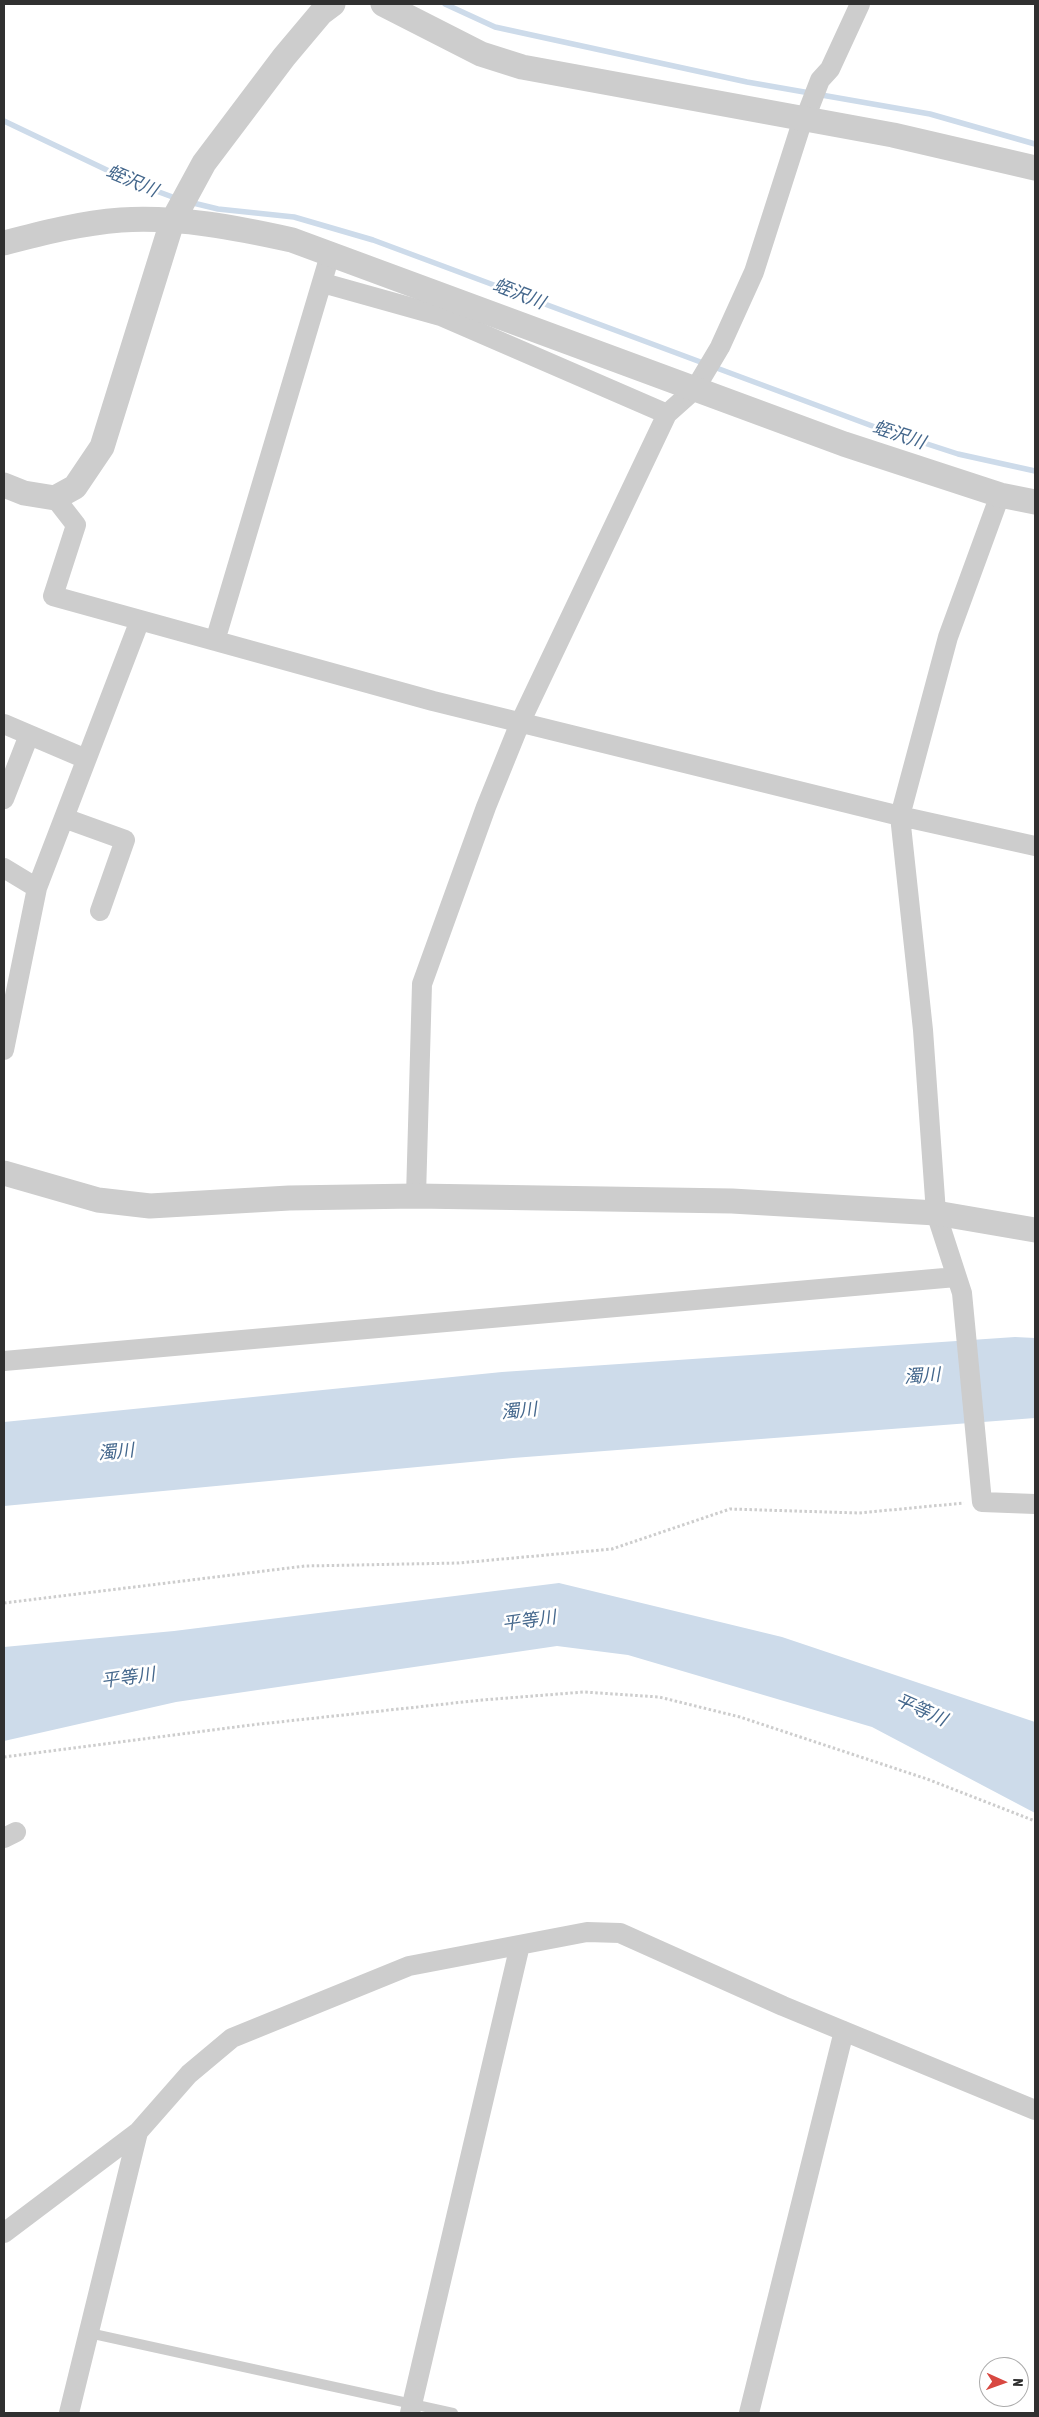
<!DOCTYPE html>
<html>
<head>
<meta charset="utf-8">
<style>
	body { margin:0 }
	#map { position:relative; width:1039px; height:2417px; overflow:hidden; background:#fff; font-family:"Asap Condensed",sans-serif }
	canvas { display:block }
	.frame { position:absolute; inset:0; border:5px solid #303030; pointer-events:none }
	.north { position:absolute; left:979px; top:2357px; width:50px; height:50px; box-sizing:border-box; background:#fff; border:1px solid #acacac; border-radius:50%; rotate:92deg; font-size:14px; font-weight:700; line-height:20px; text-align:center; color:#303030 }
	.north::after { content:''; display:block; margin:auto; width:18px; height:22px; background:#d84841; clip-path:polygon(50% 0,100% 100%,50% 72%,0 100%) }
</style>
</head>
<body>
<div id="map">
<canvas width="1039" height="2417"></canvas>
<div class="frame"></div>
<div class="north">N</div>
</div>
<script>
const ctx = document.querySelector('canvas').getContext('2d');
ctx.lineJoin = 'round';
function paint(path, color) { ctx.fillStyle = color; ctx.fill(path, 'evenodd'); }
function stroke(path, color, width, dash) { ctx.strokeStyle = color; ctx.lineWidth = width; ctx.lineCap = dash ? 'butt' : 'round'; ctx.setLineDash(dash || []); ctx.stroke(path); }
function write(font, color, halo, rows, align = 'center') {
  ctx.font = font + ' "Asap Condensed","Noto Sans JP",sans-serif'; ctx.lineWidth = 5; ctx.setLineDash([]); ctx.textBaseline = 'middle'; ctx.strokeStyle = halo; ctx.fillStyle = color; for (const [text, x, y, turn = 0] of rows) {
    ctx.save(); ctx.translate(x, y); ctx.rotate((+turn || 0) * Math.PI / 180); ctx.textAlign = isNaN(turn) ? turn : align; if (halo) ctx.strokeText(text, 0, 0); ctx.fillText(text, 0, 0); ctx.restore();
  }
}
const water = new Path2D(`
	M1015,1337L1035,1338V1418L513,1458L4,1506V1422L502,1372Z
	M559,1583L782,1637L1035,1722V1813L872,1727L628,1655L557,1646L176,1702L4,1741V1647L174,1631Z`);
const stream = new Path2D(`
	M445,4L495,27L747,82L930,114L1035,144
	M4,121L132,182L178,199
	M189,202L218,209L294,217L373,240L875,427L958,454L1035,471`);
const path = new Path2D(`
	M4,1603L305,1566L459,1563L612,1549L730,1509L859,1513L964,1503
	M4,1757L251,1725L482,1700L584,1692L659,1697L740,1717L927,1779L1035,1821`);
const service = new Path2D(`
	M89,2333L453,2413`);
const minor = new Path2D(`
	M323,283L441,316L667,414
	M1000,495L948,637L900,816L923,1030L936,1213L962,1293L982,1502L1035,1504
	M55,498L76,525L53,596L433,701L900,816L1035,846
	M215,641L330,255
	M4,724L86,759
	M4,799L29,735
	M64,818L125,840L100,911
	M4,868L37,888
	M4,1050L37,888L140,620
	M416,1196L422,984L486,807L520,723L667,414L695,389L720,347L754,272L803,119L808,111L820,80L830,69L860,4
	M4,1361L956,1277
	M4,1838L16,1832
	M4,2233L138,2132L189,2074L232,2038L409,1966L587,1932L620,1933L783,2006L1035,2110
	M69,2413L138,2132
	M410,2413L520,1945
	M749,2413L844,2031`);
const tertiary = new Path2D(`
	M383,4L481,54L522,67L893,135L1035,168
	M4,243C42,233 81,223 121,220C176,216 238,228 292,240L844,444L1000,495L1035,502
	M4,485L24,493L55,498L75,487L102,447L172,222L204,163L284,57L321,13L333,4
	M4,1173L98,1200L150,1206L289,1198L416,1196L732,1201L936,1213L1035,1230`);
const waterNames = [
	["蛭沢川",132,181,23],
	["蛭沢川",519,294,21],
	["蛭沢川",899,435,18],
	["濁川",922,1376,-4],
	["濁川",519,1411,-6],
	["濁川",116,1452,-6],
	["平等川",529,1621,-8],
	["平等川",128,1678,-8],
	["平等川",921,1710,24]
];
paint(water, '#cddbea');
stroke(stream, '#cddbea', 5.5);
stroke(path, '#cdcdcd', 3, [2.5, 2.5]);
stroke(service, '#cdcdcd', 10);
stroke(minor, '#cdcdcd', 20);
stroke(tertiary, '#cdcdcd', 25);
write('italic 18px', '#44678c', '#fff', waterNames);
</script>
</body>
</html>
